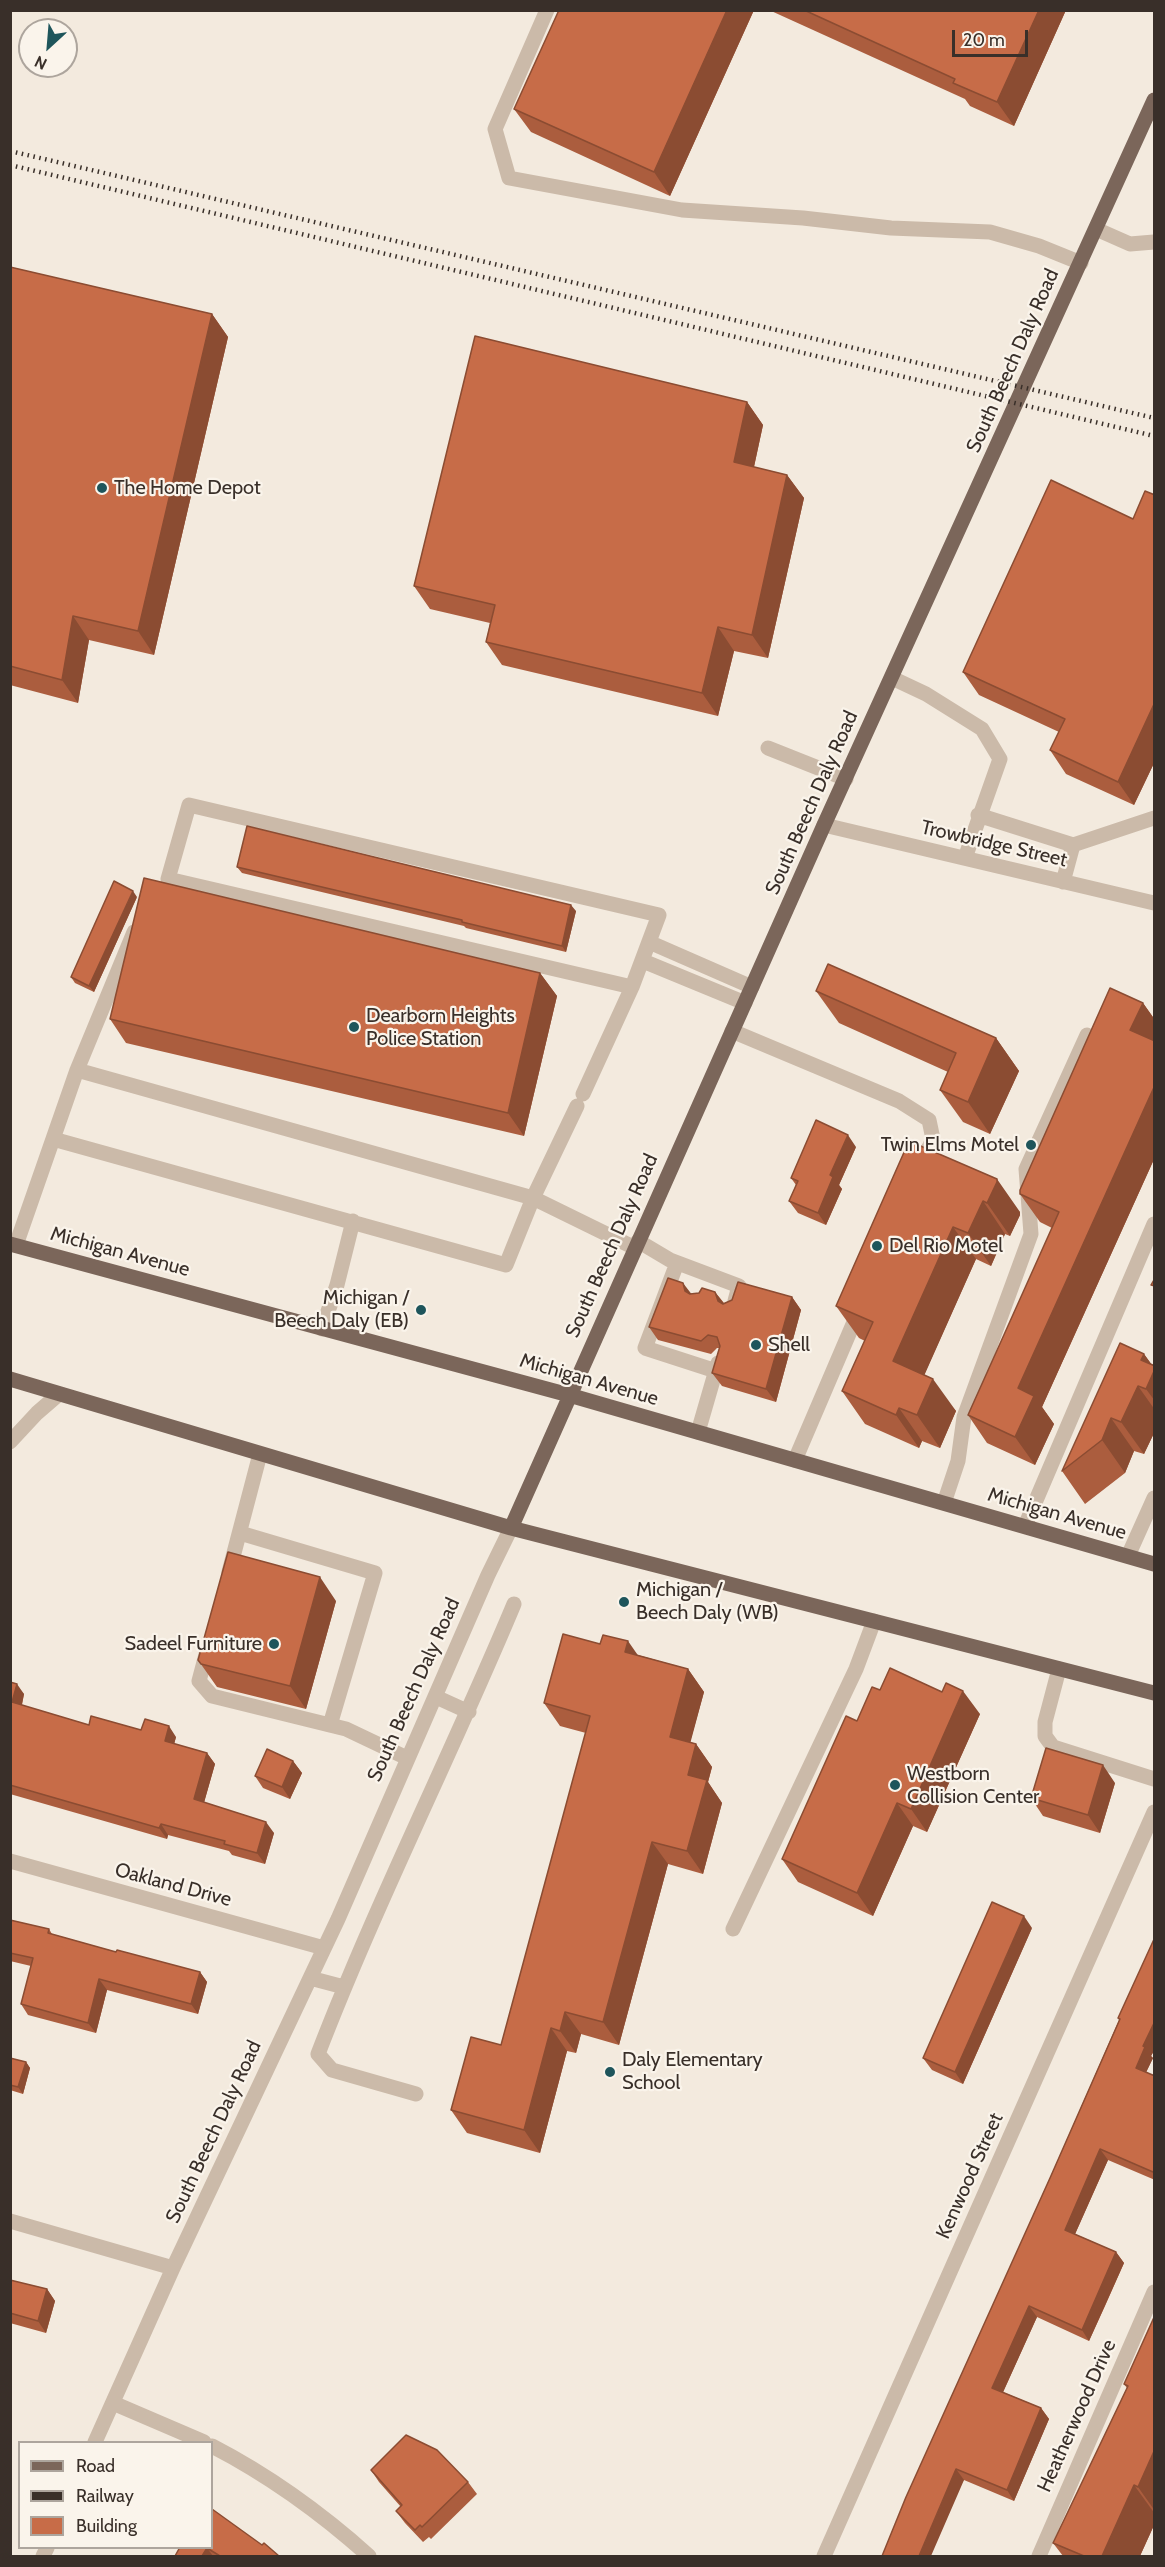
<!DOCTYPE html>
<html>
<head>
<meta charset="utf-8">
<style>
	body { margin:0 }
	#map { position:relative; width:1165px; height:2567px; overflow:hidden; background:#f3eade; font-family:Cabin,sans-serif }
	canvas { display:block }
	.frame { position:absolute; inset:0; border:12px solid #392f29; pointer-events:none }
	.legend { position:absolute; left:18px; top:2441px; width:195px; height:108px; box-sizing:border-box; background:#faf4eb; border:2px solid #ada59d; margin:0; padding:8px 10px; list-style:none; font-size:18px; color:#392f29 }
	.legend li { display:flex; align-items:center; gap:12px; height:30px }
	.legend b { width:30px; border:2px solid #ada59d }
	.north { position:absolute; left:18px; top:18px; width:60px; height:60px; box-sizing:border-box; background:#faf4eb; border:2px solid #ada59d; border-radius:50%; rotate:206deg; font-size:16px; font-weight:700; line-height:24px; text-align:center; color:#392f29 }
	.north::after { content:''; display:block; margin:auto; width:21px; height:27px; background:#1e555b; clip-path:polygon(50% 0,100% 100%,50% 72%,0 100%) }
	.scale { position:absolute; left:952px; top:30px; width:76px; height:27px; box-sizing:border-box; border:3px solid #392f29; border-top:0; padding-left:8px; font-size:18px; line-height:21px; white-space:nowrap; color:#392f29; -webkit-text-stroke:4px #faf4eb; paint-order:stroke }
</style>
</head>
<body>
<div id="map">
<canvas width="1165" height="2567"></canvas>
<div class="frame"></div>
<ul class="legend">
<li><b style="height:8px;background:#7b665a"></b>Road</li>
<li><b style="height:8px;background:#392f29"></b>Railway</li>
<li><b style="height:16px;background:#c76c48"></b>Building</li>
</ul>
<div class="north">N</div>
<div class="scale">20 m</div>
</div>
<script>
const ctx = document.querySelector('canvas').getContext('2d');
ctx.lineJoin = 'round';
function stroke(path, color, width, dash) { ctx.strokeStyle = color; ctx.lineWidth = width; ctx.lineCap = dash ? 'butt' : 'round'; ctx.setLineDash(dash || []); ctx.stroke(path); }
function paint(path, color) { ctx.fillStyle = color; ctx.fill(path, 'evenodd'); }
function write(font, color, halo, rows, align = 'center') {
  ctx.font = font + ' Cabin,sans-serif'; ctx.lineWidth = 4.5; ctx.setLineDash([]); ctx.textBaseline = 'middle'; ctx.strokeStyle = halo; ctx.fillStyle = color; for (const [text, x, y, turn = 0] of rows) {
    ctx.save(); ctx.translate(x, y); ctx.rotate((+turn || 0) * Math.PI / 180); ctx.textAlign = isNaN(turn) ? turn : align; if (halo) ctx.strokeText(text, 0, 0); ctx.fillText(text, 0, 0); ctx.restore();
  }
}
const minor = new Path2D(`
	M547,10L495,129L509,178L682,210L803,218L891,228L990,232L1039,246L1081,263
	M1096,229L1130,244L1154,242
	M892,678L926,694L982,729L1000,759L965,858
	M768,748L846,779
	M978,815L1073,845L1063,882
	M824,825L1154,903
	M1073,845L1154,818
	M649,942L752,987
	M643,961L745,1003
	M732,1031L899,1101L929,1120L933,1139L920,1167
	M77,1070L533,1198L635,1248
	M583,1094L632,987L659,915L189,805L168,879L632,987
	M53,1139L506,1265L533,1198L577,1106
	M638,1241L670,1260L739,1286L735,1301
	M16,1245L77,1070L134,932
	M677,1263L645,1348L716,1371
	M322,1329L337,1285L353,1221
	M698,1432L718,1363
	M10,1442L37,1413L59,1394
	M795,1460L860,1308
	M944,1503L958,1461L964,1417L1031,1234L1026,1169L1087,1035
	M1025,1526L1154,1224
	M240,1533L375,1573L330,1725
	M1128,1556L1154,1498
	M229,1572L260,1454
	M208,1647L199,1681L212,1696L346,1729L407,1758
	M1059,1669L1045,1722V1736L1053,1747L1154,1779
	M436,1697L469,1712
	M10,1861L324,1948
	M733,1929L856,1669L874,1621
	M310,1978L344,1987
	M416,2094L332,2070L318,2054C377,1901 451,1755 514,1604
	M10,2221L173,2268
	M113,2403L204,2442
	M95,2442L173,2268L338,1919L488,1575L511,1528
	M212,2446C270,2476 321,2513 369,2556
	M43,2556L47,2548
	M824,2556L1154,1812
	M1039,2556L1154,2292`);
const major = new Path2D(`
	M10,1244L569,1395L1154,1564
	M10,1379L511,1528L1154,1693
	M511,1528L824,825L1154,100`);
const rail = new Path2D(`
	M10,151L1154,418
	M10,165L1154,436`);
const wall = new Path2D(`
	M559,10H754L670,196L531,132L514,109Z
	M769,10H1066L1014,126L970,106L965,99Z
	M10,267L212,314L228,337L154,655L89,640L78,703L10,685Z
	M747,402L763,425L754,467L787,475L804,498L768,658L734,651L718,716L502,665L486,642L490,623L430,609L414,586Z
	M1155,495V761L1134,805L1066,774L1050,750L1059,732L979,695L963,672L1133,519Z
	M237,867L576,911L566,952L466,928L464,926L242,873Z
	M137,897L94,992L75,983L71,977Z
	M540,973L557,996L524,1136L126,1043L110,1019Z
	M816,991L996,1038L1019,1071L990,1134L963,1122L940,1090L948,1072L839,1023Z
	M1143,1003L1155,1020V1157L1042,1407L1054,1424L1035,1465L987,1443L968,1415L1052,1228L1040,1222L1020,1194Z
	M909,1141L1020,1212V1215L1010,1236L1005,1234L991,1266L976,1259L924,1375L956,1411L940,1448L922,1441L919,1448L865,1424L842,1391L865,1341L859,1338L836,1306Z
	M856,1147L839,1185L842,1189L826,1225L798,1213L789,1201L796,1185L791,1178Z
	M715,1292L724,1303L792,1297L801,1310L776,1402L722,1386L712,1373L720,1348H717L711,1354L658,1340L649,1327L692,1294Z
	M1144,1354L1151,1364L1155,1366V1431L1144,1454L1134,1451L1125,1473L1085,1504L1062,1471Z
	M336,1601L306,1709L217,1687L198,1660Z
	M638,1655L688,1669L704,1692L690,1742L696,1744L712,1767L708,1782L722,1803L703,1874L668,1864L619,2045L581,2034L576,2053L567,2051L540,2153L467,2133L451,2110L501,2045L586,1733L560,1726L544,1703Z
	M10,1682L24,1694L22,1705L89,1725L141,1730L176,1737L174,1744L207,1753L215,1764L204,1802L274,1833L265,1864L232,1855L229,1851L168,1835L167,1839L10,1794Z
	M880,1690L980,1714L927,1832L913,1826L873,1916L798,1882L782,1859L857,1721Z
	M293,1761L302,1773L290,1799L263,1788L255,1776Z
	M1115,1783L1100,1833L1043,1816L1031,1798Z
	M10,1920L49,1929L52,1934L116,1952L200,1972L207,1982L198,2014L107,1990L96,2033L28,2015L21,2004L31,1966L10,1961Z
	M1032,1928L963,2084L932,2070L923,2058Z
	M1155,1937V2049L1151,2056L1153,2058L1146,2072L1155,2076V2180L1108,2160L1075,2234L1116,2252L1124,2263L1105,2306L1089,2341L1037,2317L1003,2392L1041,2408L1049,2419L1014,2501L964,2480L882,2556L1050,2178L1119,2020L1118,2018Z
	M10,2058L26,2062L30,2068L23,2094L10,2090Z
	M10,2280L47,2289L55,2301L46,2333L10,2323Z
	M1155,2315V2523L1140,2556H1063L1053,2543L1127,2388L1124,2384Z
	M371,2470L468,2482L477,2494L431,2539L429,2537L423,2542L405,2523L396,2511L401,2507L379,2482Z
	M262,2545L279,2556H175L180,2547Z`);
const shadedWall = new Path2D(`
	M727,10H754L670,196L654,172Z
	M1039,10H1066L1014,126L997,102Z
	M212,314L228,337L154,655L138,631Z
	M747,402L763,425L750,485L734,462Z
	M787,475L804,498L768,658L752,635Z
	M73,616L89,640L78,703L62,680Z
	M718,627L734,651L718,716L702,693Z
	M1155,702V761L1134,805L1118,782Z
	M133,891L137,897L94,992L89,986Z
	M571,905L576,911L566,952L562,946Z
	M540,973L557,996L524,1136L508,1113Z
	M1143,1003L1155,1020V1048L1130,1030Z
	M996,1038L1019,1071L990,1134L968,1102Z
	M1155,1085V1157L1042,1407L1054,1424L1035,1465L1015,1437L1018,1388Z
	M848,1135L856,1147L839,1185L842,1189L826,1225L818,1213L830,1175Z
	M997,1179L1020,1212V1215L1010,1236L987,1203Z
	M983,1201L1005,1234L991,1266L968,1233Z
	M953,1227L976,1259L916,1394L893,1361Z
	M683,1283L693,1296L685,1291Z
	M715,1292L725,1305L718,1301Z
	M792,1297L801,1310L776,1402L766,1389Z
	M1144,1354L1155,1369V1401L1146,1389L1141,1360Z
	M933,1379L956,1411L940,1448L917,1415Z
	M1138,1386L1155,1410V1431L1144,1454L1121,1422Z
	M899,1408L922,1441L919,1448L896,1415Z
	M1111,1418L1134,1451L1125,1473L1102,1440Z
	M320,1577L336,1601L306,1709L290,1686Z
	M628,1641L644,1664L625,1652Z
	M688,1669L704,1692L686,1759L670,1737Z
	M17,1684L24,1694L20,1713L12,1702Z
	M963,1691L980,1714L927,1832L911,1809Z
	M169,1726L176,1737L172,1752L165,1741Z
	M696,1744L712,1767L708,1782L722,1803L703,1874L687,1851L688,1775Z
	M207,1753L215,1764L202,1810L194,1799Z
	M293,1761L302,1773L290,1799L282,1787Z
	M1103,1765L1115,1783L1100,1833L1088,1815Z
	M897,1803L913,1826L873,1916L857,1893Z
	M266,1822L274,1833L265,1864L257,1853Z
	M161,1824L168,1835L167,1839L159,1828Z
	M652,1842L668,1864L619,2045L603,2022Z
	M1024,1916L1032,1928L963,2084L955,2072Z
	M200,1972L207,1982L198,2014L191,2004Z
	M99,1979L107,1990L96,2033L88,2023Z
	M565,2012L581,2034L576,2053L560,2031Z
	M1155,2021V2049L1151,2056L1153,2058L1143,2079L1136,2068L1143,2046Z
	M551,2028L567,2051L540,2153L524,2130Z
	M26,2062L30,2068L23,2094L18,2087Z
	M1100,2149L1108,2160L1072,2241L1065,2230Z
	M1116,2252L1124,2263L1089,2341L1082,2330Z
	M47,2289L55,2301L46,2333L38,2321Z
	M1029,2306L1037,2317L1000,2399L992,2388Z
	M1041,2408L1049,2419L1014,2501L1007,2490Z
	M1155,2449V2511L1138,2487Z
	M956,2469L964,2480L931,2556H919Z
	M1134,2485L1155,2514V2523L1140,2556H1102Z
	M207,2548L213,2556H202Z`);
const building = new Path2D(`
	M559,10H727L654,172L514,109Z
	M804,10H1039L997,102L953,83L955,79Z
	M10,267L212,314L138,631L73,616L62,680L10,666Z
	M475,336L747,402L734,462L787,475L752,635L718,627L702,693L486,642L495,605L414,586Z
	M1051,480L1133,519L1145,491L1155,495V702L1118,782L1050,750L1065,719L963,672Z
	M247,826L571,905L562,946L462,922V920L237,867Z
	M144,878L540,973L508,1113L110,1019Z
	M114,881L133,891L89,986L71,977Z
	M828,964L996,1038L968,1102L940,1090L956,1053L816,991Z
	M1110,988L1143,1003L1130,1030L1155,1041V1085L1018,1388L1034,1396L1015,1437L968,1415L1059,1212L1020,1194V1190Z
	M816,1120L848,1135L830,1175L833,1177L818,1213L789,1201L798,1181L791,1178Z
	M909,1141L997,1179V1182L987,1203L983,1201L968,1233L953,1227L893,1361L933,1379L917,1415L899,1408L896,1415L842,1391L873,1322L836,1306Z
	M668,1278L683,1283L685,1291L690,1294L699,1293L702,1288L715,1292L718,1301L723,1304L732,1300L738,1282L792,1297L766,1389L712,1373L720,1346L717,1337L708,1335L701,1341L649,1327Z
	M1155,1278V1286L1151,1285Z
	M1120,1343L1144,1354L1141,1360L1155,1366V1369L1146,1389L1138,1386L1121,1422L1111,1418L1102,1440L1062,1471Z
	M228,1552L320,1577L290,1686L201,1664L198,1660Z
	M563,1634L600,1644L603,1635L628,1641L625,1652L688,1669L670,1737L696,1744L688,1775L707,1780L687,1851L652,1842L603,2022L565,2012L560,2031L551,2028L524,2130L451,2110L471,2037L501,2045L590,1716L544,1703Z
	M890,1668L942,1692L946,1683L963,1691L911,1809L897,1803L857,1893L782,1859L846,1716L857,1721L872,1687L880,1690Z
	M10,1682L17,1684L12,1702L89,1725L91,1716L141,1730L145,1719L169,1726L165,1741L207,1753L194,1799L266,1822L257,1853L224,1844L225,1841L161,1824L159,1828L10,1785Z
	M1046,1748L1103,1765L1088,1815L1031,1798Z
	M267,1749L293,1761L282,1787L255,1776Z
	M992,1902L1024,1916L955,2072L923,2058Z
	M10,1920L49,1929L48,1933L116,1952L117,1950L200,1972L191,2004L99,1979L88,2023L21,2004L33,1958L10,1953Z
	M1155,1937V2021L1143,2046L1145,2047L1136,2068L1155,2076V2169L1153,2172L1100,2149L1065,2230L1116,2252L1082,2330L1029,2306L992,2388L1041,2408L1007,2490L956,2469L919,2556H882L906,2497L1050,2178L1120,2019L1118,2018Z
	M10,2058L26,2062L18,2087L10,2085Z
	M10,2280L47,2289L38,2321L10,2313Z
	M1155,2315V2449L1138,2487L1134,2485L1102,2556H1084L1053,2543L1128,2386L1124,2384Z
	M406,2435L437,2450L468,2482L422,2527L420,2525L415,2530L396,2511L402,2505L371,2470Z
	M212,2509L262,2545L264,2543L279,2556H220L207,2548L202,2556H175L180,2547H212Z`);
const markers = [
	[102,488,6,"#1e555b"],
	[354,1027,6,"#1e555b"],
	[1031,1145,6,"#1e555b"],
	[877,1246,6,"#1e555b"],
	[421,1310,6,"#1e555b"],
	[756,1345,6,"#1e555b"],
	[624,1602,6,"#1e555b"],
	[274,1644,6,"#1e555b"],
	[895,1785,6,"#1e555b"],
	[610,2072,6,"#1e555b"]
];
const streetNames = [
	["South Beech Daly Road",1013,361,-66],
	["South Beech Daly Road",812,803,-66],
	["Trowbridge Street",994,844,13],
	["South Beech Daly Road",612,1246,-66],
	["Michigan Avenue",120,1252,15],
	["Michigan Avenue",589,1380,16],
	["Michigan Avenue",1057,1514,16],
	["South Beech Daly Road",414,1690,-66],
	["Oakland Drive",173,1885,15],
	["South Beech Daly Road",214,2132,-65],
	["Kenwood Street",970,2176,-66],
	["Heatherwood Drive",1077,2416,-66]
];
const poiNames = [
	["The Home Depot",114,488],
	["Dearborn Heights",366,1016],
	["Police Station",366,1039],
	["Twin Elms Motel",1019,1145,"right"],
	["Del Rio Motel",889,1246],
	["Michigan /",409,1298,"right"],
	["Beech Daly (EB)",409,1321,"right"],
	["Shell",768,1345],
	["Michigan /",636,1590],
	["Beech Daly (WB)",636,1613],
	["Sadeel Furniture",262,1644,"right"],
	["Westborn",907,1774],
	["Collision Center",907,1797],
	["Daly Elementary",622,2060],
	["School",622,2083]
];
stroke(minor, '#cbbaa9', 15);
stroke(major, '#7b665a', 15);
stroke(rail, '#392f29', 4.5, [1.5, 4.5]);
paint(wall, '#ab5d3e');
paint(shadedWall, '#8b4c32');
paint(building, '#c76c48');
stroke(building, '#8b4c32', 1.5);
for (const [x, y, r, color] of markers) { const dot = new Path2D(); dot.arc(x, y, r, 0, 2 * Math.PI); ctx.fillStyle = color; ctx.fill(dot); stroke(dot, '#faf4eb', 2); }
write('20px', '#392f29', '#faf4eb', streetNames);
write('20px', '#392f29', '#faf4eb', poiNames, 'left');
</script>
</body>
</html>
